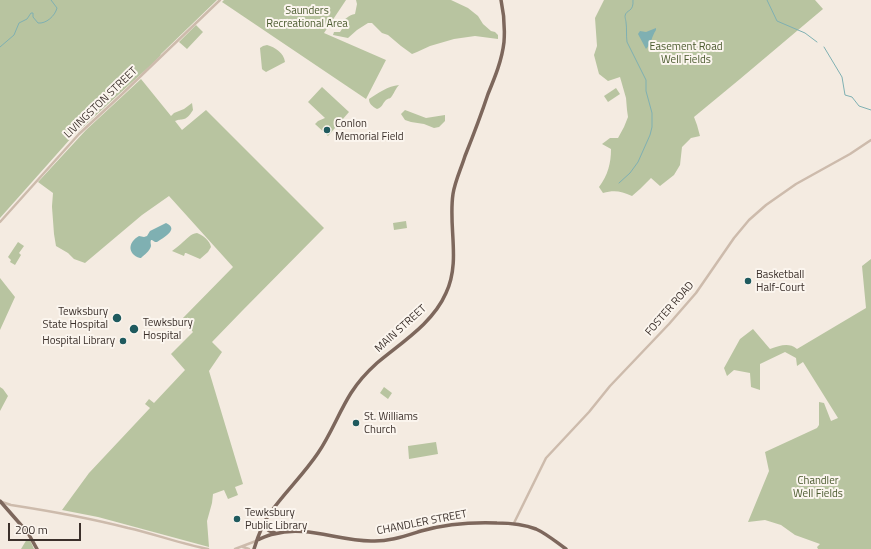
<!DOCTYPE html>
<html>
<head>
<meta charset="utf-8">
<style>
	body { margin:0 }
	#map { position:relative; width:871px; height:549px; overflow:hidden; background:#f4ebe1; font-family:"Titillium Web",sans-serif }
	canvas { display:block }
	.scale { position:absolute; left:8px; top:523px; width:73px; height:18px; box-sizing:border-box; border:2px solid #3b302b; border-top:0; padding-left:5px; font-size:12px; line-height:14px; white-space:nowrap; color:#3b302b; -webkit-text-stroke:3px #fbf5ee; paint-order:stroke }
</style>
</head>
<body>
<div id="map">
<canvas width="871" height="549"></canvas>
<div class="scale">200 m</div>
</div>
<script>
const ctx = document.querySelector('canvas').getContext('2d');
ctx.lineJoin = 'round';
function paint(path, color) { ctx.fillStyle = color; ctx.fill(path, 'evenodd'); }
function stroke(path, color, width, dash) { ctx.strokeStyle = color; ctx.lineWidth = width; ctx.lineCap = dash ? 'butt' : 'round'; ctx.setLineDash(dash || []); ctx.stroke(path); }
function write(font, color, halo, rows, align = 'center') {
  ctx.font = font + ' "Titillium Web",sans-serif'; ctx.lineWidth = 4; ctx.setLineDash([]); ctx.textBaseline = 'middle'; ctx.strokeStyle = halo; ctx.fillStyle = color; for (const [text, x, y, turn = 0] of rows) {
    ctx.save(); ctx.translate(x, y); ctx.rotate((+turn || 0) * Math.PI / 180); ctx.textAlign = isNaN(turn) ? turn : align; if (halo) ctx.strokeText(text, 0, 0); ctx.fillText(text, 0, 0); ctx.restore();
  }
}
const green = new Path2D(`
	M0,0H217L161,54L160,56L151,65L72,137L0,218Z
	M224,0H346L324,33L386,60L366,99L222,2Z
	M356,0H451L468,8L478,16L483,24L491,31L495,32L498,35V39L475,36L454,39L430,46L417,52L412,54L401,46L388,35L382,33L372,23H368L357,30L348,38L333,35L334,32H340L342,29L341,23C345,19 349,15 355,14L357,4Z
	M604,0H815L823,9L740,79L694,117L697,125L700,136L691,138L682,147L680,165L674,175L660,186L651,178L640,189L632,196C621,191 614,190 603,193L599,187C608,175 611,163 611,149L602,144L610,138H618L624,127L628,117L627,110L626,98L620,77L608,81L599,74L594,55L597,46L595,18Z
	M196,25L203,32L187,49L179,42Z
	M267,45C275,47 284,53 285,62L266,72L263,70L262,69L260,48L263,46Z
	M141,79L171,116L174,113L184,109L192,103L193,110C191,113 188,118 184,119C181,120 179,119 175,121L182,130L206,110L324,228L242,311L212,342L222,352L209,371L243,484L235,487L238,495L228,499L224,490L213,494L212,503L207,521L209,547L98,517L62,510L89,473L150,408L145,404L149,399L154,403L185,370L171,354L193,332L182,319L233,267L169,196L142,215L85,263L74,259L68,253L56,246L54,234L52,207V206L53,193L38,182L86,130Z
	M399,85C396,88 394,93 392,96C389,100 390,97 386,100C382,104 383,107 377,109C372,106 369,104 369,99C378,93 388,86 399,85Z
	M322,87L349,112L328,136L315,124L318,121L325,118L308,102Z
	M616,88L620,94L608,102L604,96Z
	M405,110L426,118L445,115V121L439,127L434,128L424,124L411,122L405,120L401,114Z
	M406,221L407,228L394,230L393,223Z
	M197,233C203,235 210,241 211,247L208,252L200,259L186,253H185L184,256L172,251C176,248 180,245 183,242C188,238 190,234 197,233Z
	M18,242L24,246L19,253L21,255L15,265L10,262L11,260L8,257Z
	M871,259V549H818L817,547L820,544L795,535L781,525L765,520L748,522L769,471L765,452L817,428L819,425V402L824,403L831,421L838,418L803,362L797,366L796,358L785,352L760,364V390L751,387L750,373L734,370L727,376L724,368L740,339L753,329L770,349C780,346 788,342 797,349L866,308L862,266Z
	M0,278L15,297L0,330Z
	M0,387L3,389L8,396L0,411Z
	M384,387L392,393L388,399L380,393Z
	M436,442L438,454L409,459L408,446Z
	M27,539L30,540L34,549H15H21Z`);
const water = new Path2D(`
	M656,28V30C652,36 651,44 646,49L638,34L640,31L646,32Z
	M166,223C180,229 163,238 157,242H155L152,240H151C150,242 151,244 151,246C150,251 144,255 141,258H140C127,254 128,242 139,236L144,237L147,236L150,231Z`);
const stream = new Path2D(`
	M767,0L777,21L805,33L817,42
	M0,47L14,35L19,23L27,19L31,13H33V17L38,23C46,24 55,16 57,8L51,0
	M824,47L842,77L845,95L852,97L859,106L871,110
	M619,183L630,173L638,162L650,135L652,127V113L646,91V80L627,42C626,35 627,29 626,22C626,22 625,17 625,16C626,9 634,13 633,0`);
const minor = new Path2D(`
	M0,222L79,134L121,95L220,0
	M2,502L11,505C50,511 89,518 128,528C155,534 181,544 208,549
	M514,523L546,458L589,412L610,386L669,324L696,293L734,238L749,220L766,205L796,184L850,154L871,140
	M243,547L249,549
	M235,549L256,541`);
const major = new Path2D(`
	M0,501L28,533L37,549
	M265,521C265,529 268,531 275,533
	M257,540C262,538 268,535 274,534C306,525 338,541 371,541C388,542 405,536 421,531C446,524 471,522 497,523C510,523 523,524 536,529C547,534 556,542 566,549
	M254,549C258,536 262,524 270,513C285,492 304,474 318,453C331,434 339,412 351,393C358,382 367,372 377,363C402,342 433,323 446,293C461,261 448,227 453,194C455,181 461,169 465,156C473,136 481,115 488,94C495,77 502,60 504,42C505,28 504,14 501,0`);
const markers = [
	[327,130,4,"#1f5a5e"],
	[748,281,4,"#1f5a5e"],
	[117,318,5,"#1f5a5e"],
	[134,329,5,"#1f5a5e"],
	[123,341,4,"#1f5a5e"],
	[356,423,4,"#1f5a5e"],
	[237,519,4,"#1f5a5e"]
];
const parkNames = [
	["Saunders",307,11],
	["Recreational Area",307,24],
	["Easement Road",686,47],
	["Well Fields",686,60],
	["Chandler",818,481],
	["Well Fields",818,494]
];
const streetNames = [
	["LIVINGSTON STREET",101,103,-44],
	["FOSTER ROAD",670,309,-49],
	["MAIN STREET",401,329,-42],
	["CHANDLER STREET",422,523,-11]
];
const poiNames = [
	["Conlon",335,124],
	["Memorial Field",335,137],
	["Basketball",756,275],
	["Half-Court",756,288],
	["Tewksbury",108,312,"right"],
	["State Hospital",108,325,"right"],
	["Tewksbury",143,323],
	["Hospital",143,336],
	["Hospital Library",115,341,"right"],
	["St. Williams",364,417],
	["Church",364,430],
	["Tewksbury",245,513],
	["Public Library",245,526]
];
paint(green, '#b8c4a0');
paint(water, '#7fb0b2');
stroke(stream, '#7fb0b2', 1);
stroke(minor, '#cdbbac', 2.5);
stroke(major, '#7d675c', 3.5);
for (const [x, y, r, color] of markers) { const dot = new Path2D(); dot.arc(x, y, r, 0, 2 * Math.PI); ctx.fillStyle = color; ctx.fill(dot); stroke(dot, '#fbf5ee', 1.5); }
write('11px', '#4a5a2e', '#fbf5ee', parkNames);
write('11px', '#3b302b', '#fbf5ee', streetNames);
write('11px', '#3b302b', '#fbf5ee', poiNames, 'left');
</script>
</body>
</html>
